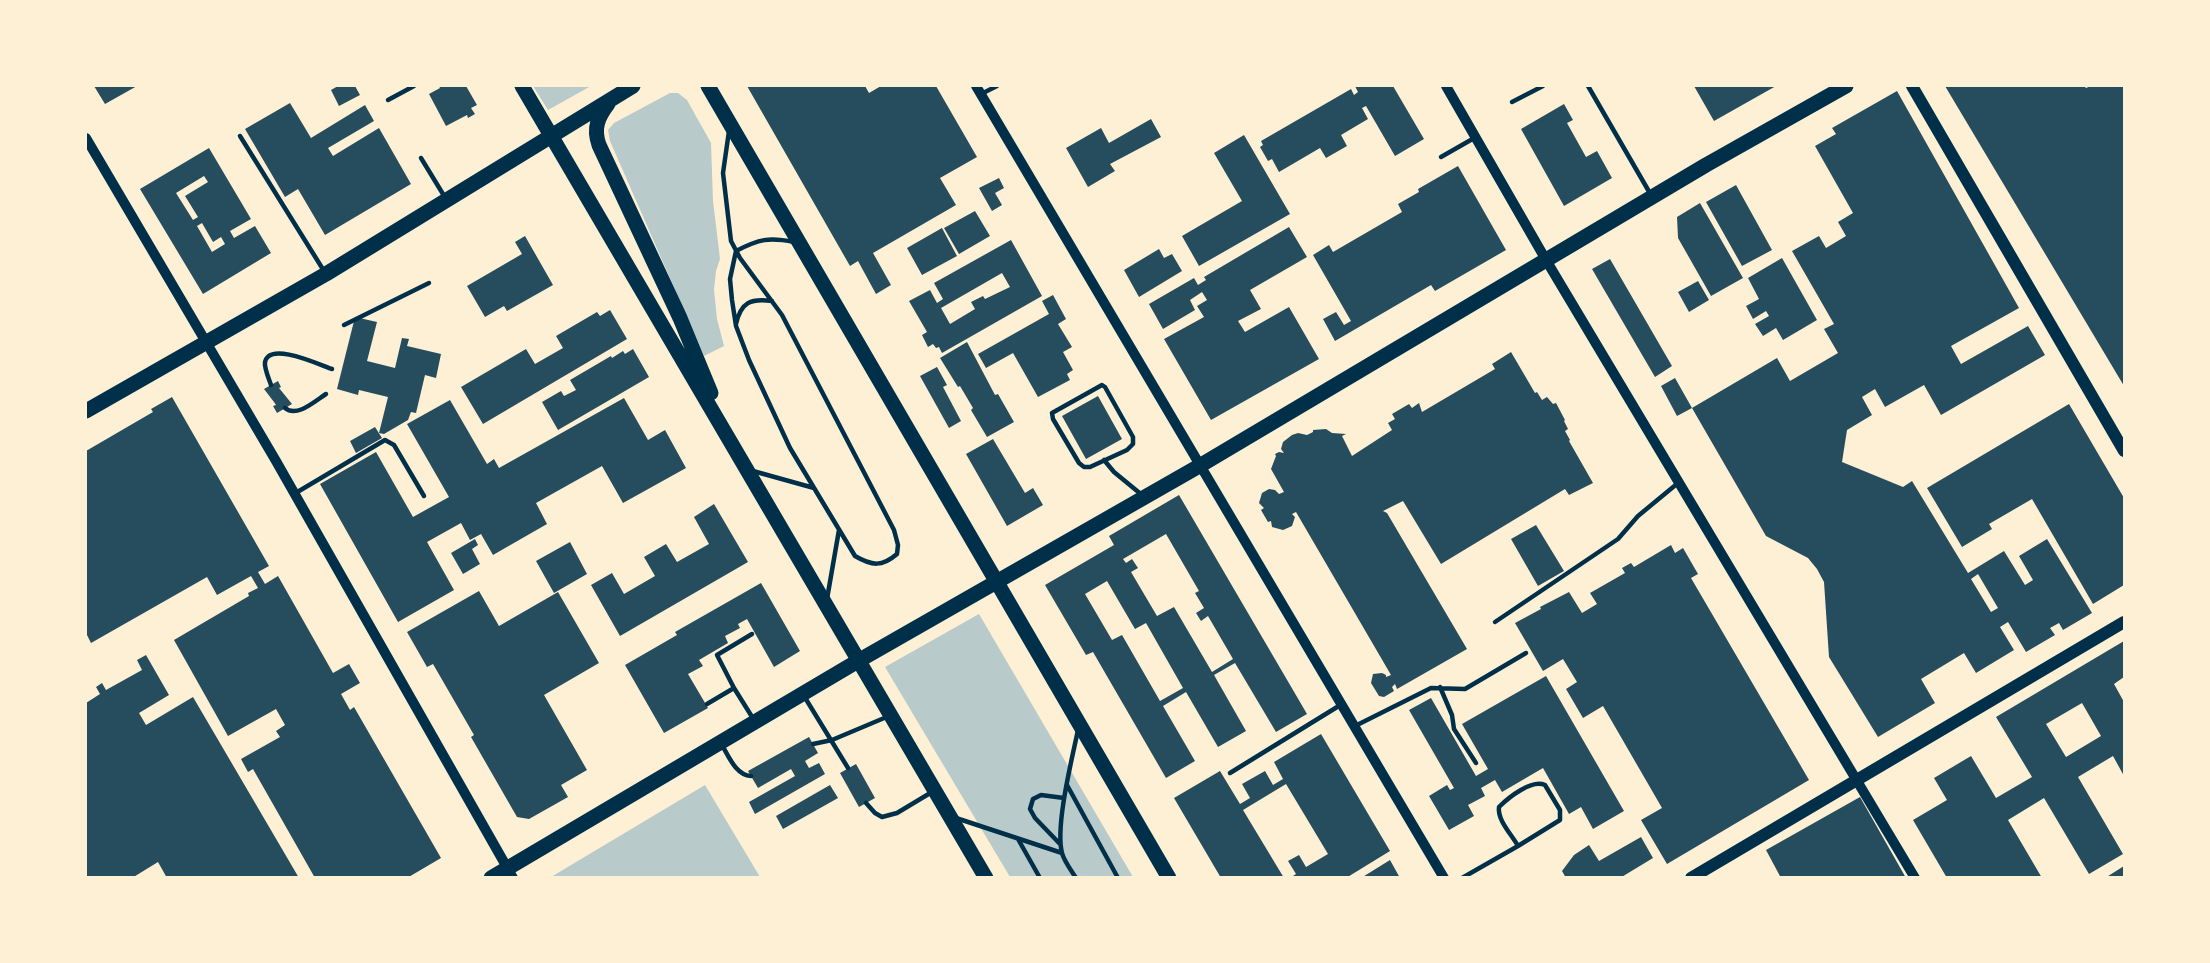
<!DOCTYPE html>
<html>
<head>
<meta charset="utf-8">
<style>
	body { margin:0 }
	#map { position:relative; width:2210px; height:963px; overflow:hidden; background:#fdf0d5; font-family:"Nunito Sans",sans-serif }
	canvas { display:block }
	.frame { position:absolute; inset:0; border:87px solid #fdf0d5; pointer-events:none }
</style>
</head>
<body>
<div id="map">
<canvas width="2210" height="963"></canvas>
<div class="frame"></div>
</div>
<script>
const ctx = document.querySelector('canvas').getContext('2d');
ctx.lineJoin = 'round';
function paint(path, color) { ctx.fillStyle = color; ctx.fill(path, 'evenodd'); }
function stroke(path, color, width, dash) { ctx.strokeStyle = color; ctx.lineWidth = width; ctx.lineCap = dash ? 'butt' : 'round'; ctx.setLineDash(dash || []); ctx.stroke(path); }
const green = new Path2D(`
	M533,86H591L548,110Z
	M670,93H678L687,100L711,143L713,201L720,259L716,271L714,290L717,319L724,346L704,356L610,141L608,130L614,123Z
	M979,614L1133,877H1010L885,667Z
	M705,785L760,877H551Z`);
const building = new Path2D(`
	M94,86H137L105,104Z
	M338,86H355L360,95L339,106L331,90Z
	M439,86H466L477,105L471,108L475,114L468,118L467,115L446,126L429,94L440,88Z
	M747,86H865L869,93L881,86H936L977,157L940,178L956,205L873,253L891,285L876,294L858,261L850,266Z
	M1355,86H1393L1424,139L1395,156L1366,106L1362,108L1368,119L1341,135L1347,146L1326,158L1320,148L1279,172L1272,159L1268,161L1260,147L1263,145L1261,141L1351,89L1354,95L1358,92Z
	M1694,86H1776L1714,121Z
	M1945,86H2084L2086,88L2091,86H2124V386Z
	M1897,91L2019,308L1951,346L1961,364L2028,326L2045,355L1941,415L1924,385L1885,407L1875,389L1862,397L1872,415L1847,430L1842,462L1903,487L1912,481L1968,573L2004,551L2025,585L2033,580L2019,556L2047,539L2092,613L2063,630L2059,623L2050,628L2055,635L2026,652L2008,622L2000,627L2014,650L1976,673L1964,653L1921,679L1935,703L1878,737L1829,657L1824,582L1817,569L1808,558L1766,536L1692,408L1677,416L1661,386L1675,378L1692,408L1777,358L1790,381L1838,353L1824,329L1834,324L1792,251L1819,236L1826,248L1846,236L1838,222L1853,213L1815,146L1836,134L1832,128ZM1978,574L1998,608L1991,612L1971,579Z
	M290,103L311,138L365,105L374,121L328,148L333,156L379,128L411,184L325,235L298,189L285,197L245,129Z
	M1564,104L1573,120L1567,123L1586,157L1597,151L1612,178L1564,206L1521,129Z
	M1151,119L1161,137L1110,164L1115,171L1088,187L1066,148L1101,128L1109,143Z
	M1244,135L1290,214L1199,266L1182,236L1242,201L1214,153Z
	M209,148L251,219L230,231L234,238L255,226L271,253L203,294L140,189ZM204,176L208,182L185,196L198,217L193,220L176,193ZM202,223L213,242L221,237L225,244L212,252L197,226Z
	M1458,166L1506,250L1435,291L1431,285L1335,341L1323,319L1336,312L1344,325L1351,321L1313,255L1329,245L1333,252L1402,212L1398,204L1419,192L1418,189Z
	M999,178L1004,188L995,193L1002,205L992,211L979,188Z
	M1736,185L1772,250L1742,266L1706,202Z
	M1700,203L1743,278L1711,296L1678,238L1677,217Z
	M975,211L990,236L959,254L944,228Z
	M1289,227L1307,257L1250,290L1261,309L1238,321L1245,332L1289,307L1319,359L1211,420L1164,339L1204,317L1197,306L1207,300L1202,292L1190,300L1195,310L1163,329L1149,304L1194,278L1198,285L1206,280L1204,277Z
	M942,228L957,256L922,275L907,248Z
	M525,236L553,285L507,311L504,306L485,317L467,286L522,254L515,242Z
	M1011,240L1042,296L942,353L939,347L936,348L933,344L928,347L922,335L927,332L909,301L930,290L937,303L943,299L934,283ZM1002,273L1010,287L985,299L983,296L971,302L975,309L950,324L941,308Z
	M1159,249L1164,258L1172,254L1182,271L1139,297L1124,270Z
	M1782,258L1817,320L1783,340L1776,328L1763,336L1755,324L1769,316L1766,311L1753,319L1746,306L1759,299L1748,278Z
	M1610,259L1672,366L1655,377L1592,269Z
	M1698,281L1709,300L1689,312L1678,292Z
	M1053,295L1066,319L1058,324L1072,347L1063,352L1073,370L1067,374L1070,380L1038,397L1013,353L986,368L978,354L1049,314L1042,301Z
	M610,310L627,339L483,424L461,387L526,349L535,364L563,348L556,336L597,312L600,316Z
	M355,317L377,322L367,361L395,368L402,338L409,339L407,346L441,354L436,378L425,375L416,413L411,412L408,420L384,434L379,433L388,397L359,390L358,395L337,389Z
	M967,342L995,395L998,394L1014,422L987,437L971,410L973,408L960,386L958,387L940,358Z
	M633,349L649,377L558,430L542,402L561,391L564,396L576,390L570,380L611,356L612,358L623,351L625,354Z
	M1511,352L1535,393L1537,392L1542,400L1547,397L1553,404L1556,403L1565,420L1564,421L1568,429L1565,431L1570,440L1569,441L1593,483L1569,495L1565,489L1441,564L1403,501L1383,511L1387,513L1467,649L1397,689L1395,684L1392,687L1394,691L1384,697L1379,696L1371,683L1373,674L1382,673L1386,675V677L1391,675L1296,512L1292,514L1295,517L1292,526L1283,530L1272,527L1271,521L1268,522L1261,510L1264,508L1259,503L1262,493L1269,489L1275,490L1279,494L1284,492L1271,469L1276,456L1275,454L1279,452L1284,453L1281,449L1283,442L1292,435L1298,433L1307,435L1313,432V430L1326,429L1332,433L1346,434L1342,436L1352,456L1392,430L1388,423L1395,419L1392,414L1409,404L1412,408L1419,403L1422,412L1495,369L1492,364Z
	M937,367L947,385L943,387L961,421L949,428L920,376Z
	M278,381L281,387L279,388L292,404L277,413L273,406L276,405L274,402L264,389Z
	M1098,396L1122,439L1086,459L1062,416Z
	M172,397L269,566L258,572L265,584L278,576L333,673L349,664L360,683L341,694L350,710L354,707L441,858L407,878H315L253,769L248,772L241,759L280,737L276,731L285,725L276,709L228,736L174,640L249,596L248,593L258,588L251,576L217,595L207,577L91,643L86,633V451L153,412L151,409Z
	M624,398L648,440L665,430L686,468L623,503L602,466L536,503L547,524L493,555L481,534L470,540L461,523L427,542L454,590L398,622L320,484L376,452L413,517L449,497L407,424L450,400L487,464L494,459L499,468Z
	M2069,404L2124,498V585L2093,604L2032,499L1989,524L1992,529L1962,547L1927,488Z
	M375,427L382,438L356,453L350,441Z
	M993,439L1025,493L1033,488L1043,505L1007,526L966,454Z
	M1179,495L1307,714L1276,732L1235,663L1214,675L1246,731L1218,747L1186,692L1163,706L1195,761L1166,778L1093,652L1086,655L1045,585L1114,545L1109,536ZM1166,534L1199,591L1195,593L1204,608L1196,613L1201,621L1208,616L1233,659L1212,672L1174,607L1157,616L1131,572L1138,568L1132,559L1126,563L1123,559ZM1107,581L1135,629L1146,623L1183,688L1160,701L1122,635L1112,640L1085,594Z
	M714,504L748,562L620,636L591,585L612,573L624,594L655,576L644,557L666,544L677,562L709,544L694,517Z
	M1536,525L1564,571L1538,586L1511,539Z
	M475,539L478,545L472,549L480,564L463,574L451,553Z
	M570,542L587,574L554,593L536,561Z
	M1671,545L1675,553L1683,548L1698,574L1691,578L1809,780L1667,864L1641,820L1662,808L1603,706L1583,718L1566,689L1577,682L1563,659L1543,671L1515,623L1541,609L1540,607L1569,592L1582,613L1597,604L1590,593L1625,573L1622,568L1631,563L1634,567Z
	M761,583L800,651L774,667L747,619L738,624L740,628L725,636L728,643L699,660L703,666L688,674L708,708L664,733L625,665L677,635L675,632Z
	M479,591L499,626L558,592L599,663L544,695L587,770L561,785L568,797L529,819L517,817L471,737L474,735L433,664L427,667L407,632Z
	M2124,641V677L2114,684L2124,702V776L2113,756L2078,777L2123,854L2089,874L2044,798L2008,820L2042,878H1947L1913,820L1947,800L1934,778L1971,756L1996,798L2032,777L1996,717ZM2082,703L2101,736L2066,757L2046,724Z
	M146,655L169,695L139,713L146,725L193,697L299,878H167L158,862L132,878H86V703L100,694L96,687L102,683L106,690L142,670L137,660Z
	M1546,676L1624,811L1593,829L1581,807L1569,814L1543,768L1502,792L1495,780L1481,788L1485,796L1468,805L1474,816L1449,830L1429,796L1447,785L1450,790L1454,788L1409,710L1431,698L1476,776L1488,769L1462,724Z
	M1321,734L1390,851L1346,878H1290L1296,874L1288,861L1299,855L1306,867L1328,854L1286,784L1243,810L1284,878H1221L1174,798L1220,771L1240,804L1250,798L1242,784L1265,771L1273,785L1283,779L1274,762Z
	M809,737L818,753L805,761L809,768L819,763L825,774L755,814L749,802L795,776L791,769L758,788L748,771Z
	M856,764L875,798L859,807L840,773Z
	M830,785L838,798L783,829L776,816Z
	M1860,797L1906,878H1781L1766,850Z
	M1641,837L1653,858L1620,878H1566L1562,871L1574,855L1589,845L1599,861Z
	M1390,860L1400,878H1361Z
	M2124,866V878H2105Z`);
const service = new Path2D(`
	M1588,86L1651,195
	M981,94L997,86
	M388,100L414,86
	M1512,102L1543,86
	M729,131L723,173L731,241L740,258L782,315L894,530L898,545L897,554C882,567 872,566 855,556L790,448L749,360L736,326L732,300L730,279L736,251C759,239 769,237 794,242
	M240,136L324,271
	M1441,157L1476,137
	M421,158L446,199
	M736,324C741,302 751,298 772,301
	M344,325L429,283
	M271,385C269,379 264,368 265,362C269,341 320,365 332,369
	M1102,385L1105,387L1133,437V444L1127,450L1090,467H1084L1079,463L1053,419L1052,413Z
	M285,408C297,418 315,401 326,394
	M1104,460L1114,472L1142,495
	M753,471L814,488
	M294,494L385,440L394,445L424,496
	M827,599L839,530
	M1495,622L1618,539L1638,516L1678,483
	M752,634L717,655L734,688L754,720
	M1440,687L1452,715L1454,729L1476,763
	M804,696L848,768
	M707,704L734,688
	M1355,726L1431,688L1465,689L1526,653
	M813,744L832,740L889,716
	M722,745C729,757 736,775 751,776
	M1230,773L1342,704
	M1067,785L1118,878
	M866,803L875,813L882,817L897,813L932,792
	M956,818L1062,853
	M1018,839L1040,878
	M1060,844L1035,818L1030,809L1033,799L1041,795L1064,798
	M1076,878C1071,870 1064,861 1062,853C1055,826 1072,759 1078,730
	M1462,878L1518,846L1560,820V810L1545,785C1532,779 1509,797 1499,807C1497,820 1512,835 1518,846`);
const tertiary = new Path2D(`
	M976,86L1444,878
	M1446,86L1546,260L1915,878
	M86,138L276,461L513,878`);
const secondary = new Path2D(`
	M1912,86L2124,451
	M1691,878L2124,622`);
const primary = new Path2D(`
	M522,86L986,878
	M708,86L1169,878
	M608,104C598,117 593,128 599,145L680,318L711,393
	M86,411L326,274L633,86
	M491,878L858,661L1201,465L1706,165L1846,86`);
paint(green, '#b9caca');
paint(building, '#264d5e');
stroke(service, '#003049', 4.5);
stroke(tertiary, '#003049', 10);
stroke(secondary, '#003049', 12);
stroke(primary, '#003049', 15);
</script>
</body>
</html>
